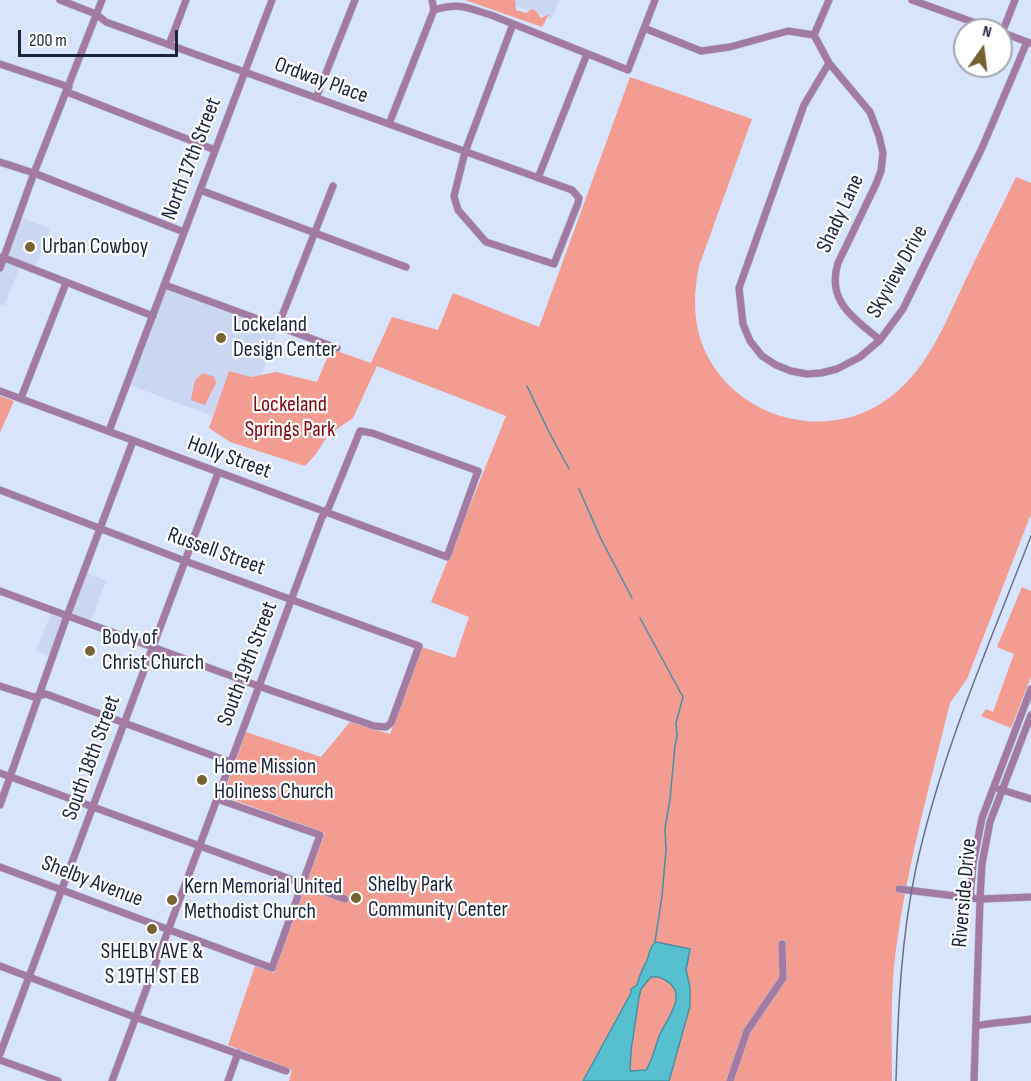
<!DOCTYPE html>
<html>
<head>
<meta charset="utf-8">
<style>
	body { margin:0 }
	#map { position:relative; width:1031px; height:1081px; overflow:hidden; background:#d8e3fc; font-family:"Sofia Sans Condensed",sans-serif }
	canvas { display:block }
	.north { position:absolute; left:953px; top:18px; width:60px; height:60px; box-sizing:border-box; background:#fff; border:2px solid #a4a7b1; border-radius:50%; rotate:14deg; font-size:16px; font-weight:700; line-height:24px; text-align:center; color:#1b243c }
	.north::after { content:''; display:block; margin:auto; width:21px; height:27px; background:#776332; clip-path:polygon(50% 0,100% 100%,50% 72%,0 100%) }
	.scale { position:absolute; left:18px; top:30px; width:160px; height:27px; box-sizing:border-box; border:3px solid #1b243c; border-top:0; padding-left:8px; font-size:18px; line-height:21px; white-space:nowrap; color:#1b243c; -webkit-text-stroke:4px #fff; paint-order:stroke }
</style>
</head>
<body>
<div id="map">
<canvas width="1031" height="1081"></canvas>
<div class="north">N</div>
<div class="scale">200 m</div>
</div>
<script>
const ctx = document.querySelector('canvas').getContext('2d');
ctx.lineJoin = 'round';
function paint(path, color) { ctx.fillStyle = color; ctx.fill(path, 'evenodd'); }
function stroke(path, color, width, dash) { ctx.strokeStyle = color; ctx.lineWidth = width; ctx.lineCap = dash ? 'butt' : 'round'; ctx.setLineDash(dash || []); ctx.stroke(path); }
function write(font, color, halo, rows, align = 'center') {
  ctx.font = font + ' "Sofia Sans Condensed",sans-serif'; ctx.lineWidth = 4.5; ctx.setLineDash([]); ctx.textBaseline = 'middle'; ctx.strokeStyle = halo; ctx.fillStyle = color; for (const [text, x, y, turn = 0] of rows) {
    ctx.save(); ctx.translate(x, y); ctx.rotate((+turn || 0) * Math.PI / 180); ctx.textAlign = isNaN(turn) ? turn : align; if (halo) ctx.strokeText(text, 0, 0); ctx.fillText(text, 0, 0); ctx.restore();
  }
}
const built = new Path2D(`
	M511,0H559L552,19L511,4Z
	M18,217L50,228L34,270L20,266L4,306L0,304V256L4,257Z
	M165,285L278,326L262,375L251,377L229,371L213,416L127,384Z
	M84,572L106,581L90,624L67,617L53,657L36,651L52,610L67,616Z`);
const green = new Path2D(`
	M465,0H515L516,10L526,13L532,9L536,11L541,18L549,14L542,27Z
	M630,77L752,119L699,266C694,291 693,314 700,338C726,419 830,448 894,394C928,367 946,322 964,283C981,248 999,212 1016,177L1031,183V514L967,679L950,703C930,784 907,866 896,949C890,992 892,1037 892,1081H289L292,1070L228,1045L255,966L274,973L325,833L223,796L246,732L321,757L350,722L390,734L422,647L455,658L469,617L431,602L506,416L377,366L353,418L328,435L316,454L305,466L230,442L209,428L229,371L251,377L276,372L317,382L331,349L371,363L392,317L438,330L453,293L539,327Z
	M203,373L214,377L216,383L205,405L191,400L195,380Z
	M0,396L14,401L0,433Z
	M1022,587L1031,591V677L1011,728L981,716L986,709L993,712L1014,654L997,647Z`);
const water = new Path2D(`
	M656,942L690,949L686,970L690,987V1006L669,1081H583L631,993V989L637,985C640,973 642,971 647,960C650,953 649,947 656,942ZM651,977C657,976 659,977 665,980C689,992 668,1018 660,1034C655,1046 653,1060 646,1070L630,1071L631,1051L639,997L641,989Z`);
const stream = new Path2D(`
	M527,386L549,432L569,469
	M579,489L601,539L632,598
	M640,618L683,697L676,723L677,736L675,746L670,799L665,828L666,850L662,896L655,942`);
const minor = new Path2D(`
	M60,0L96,14L106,22L572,190L579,198L578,203L554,264L486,242L458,210L454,196L465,152L513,24
	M432,0L434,10C459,2 467,8 491,15L628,70L655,0
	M912,0L995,30
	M644,28L701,51L730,47L788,31L814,35
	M1001,32L1030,43
	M1002,33L1015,0
	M814,35L829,63L870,112L879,136L883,153L881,171L876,184L838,263C826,301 854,318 880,340
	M814,35L829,0
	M169,45L186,0
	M829,63L804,105L739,288L743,324L750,341L762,356L776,365L791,371L807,374L821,373L837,369L860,357L880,340L903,309L982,148L1027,42
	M0,64L69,87
	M67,92L215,150
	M316,98L355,0
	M389,124L434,10
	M0,162L34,173L184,232
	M538,178L587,54
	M200,190L406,267
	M2,257L153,316
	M0,268L34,173L102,0
	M165,285L337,348
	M278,326L333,186
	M0,391L447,557L478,471L372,433L360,431L329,507L322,517L112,1081
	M21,398L66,283
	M109,431L272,0
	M0,490L185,561L419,646L391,723L386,727L374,726L264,688L0,591
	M0,686L34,697L46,694L230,762
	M0,773L345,899
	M999,789L1031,799
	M0,805L67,616L133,441
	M0,867L272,968L320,835L217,799
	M899,889L980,899L1031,897
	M970,898L973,864L982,818L1031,689
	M0,966L132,1016L286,1071
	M976,1026C994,1022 1012,1022 1031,1019
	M0,1054L218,473
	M0,1060L58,1081
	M228,1081L238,1053
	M730,1081L747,1031L783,978L782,944
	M974,1081L980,899L982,864L990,822L1031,715`);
const rail = new Path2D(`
	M896,1081C898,1010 901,938 916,868C941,753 989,645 1031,536`);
const markers = [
	[30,247,6,"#776332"],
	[221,338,6,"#776332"],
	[90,651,6,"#776332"],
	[202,780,6,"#776332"],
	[356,898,6,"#776332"],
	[172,900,6,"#776332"],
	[152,929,6,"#776332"]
];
const streetNames = [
	["Ordway Place",321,81,20],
	["North 17th Street",192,159,-69],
	["Shady Lane",841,214,-65],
	["Skyview Drive",898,272,-61],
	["Holly Street",229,458,20],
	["Russell Street",216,552,20],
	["South 19th Street",248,664,-69],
	["South 18th Street",92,758,-70],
	["Shelby Avenue",92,882,21],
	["Riverside Drive",965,893,-85]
];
const poiNames = [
	["Urban Cowboy",42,247],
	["Lockeland",233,325],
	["Design Center",233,350],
	["Body of",102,638],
	["Christ Church",102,663],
	["Home Mission",214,767],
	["Holiness Church",214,792],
	["Shelby Park",368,885],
	["Community Center",368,910],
	["Kern Memorial United",184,887],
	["Methodist Church",184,912],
	["SHELBY AVE &",152,952,"center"],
	["S 19TH ST EB",152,977,"center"]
];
const parkNames = [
	["Lockeland",290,405],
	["Springs Park",290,430]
];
paint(built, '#cbd6f3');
paint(green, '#f39c91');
paint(water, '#57c0cf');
stroke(water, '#4591a3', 1.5);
stroke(stream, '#4591a3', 1.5);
stroke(minor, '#b6c1d9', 8);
stroke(minor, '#a37ba2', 7);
stroke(rail, '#677189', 1.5);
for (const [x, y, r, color] of markers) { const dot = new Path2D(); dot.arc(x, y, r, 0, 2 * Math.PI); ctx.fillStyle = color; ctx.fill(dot); stroke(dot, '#fff', 2); }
write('22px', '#1b243c', '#fff', streetNames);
write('22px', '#1b243c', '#fff', poiNames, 'left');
write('22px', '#85050b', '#fff', parkNames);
</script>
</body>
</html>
